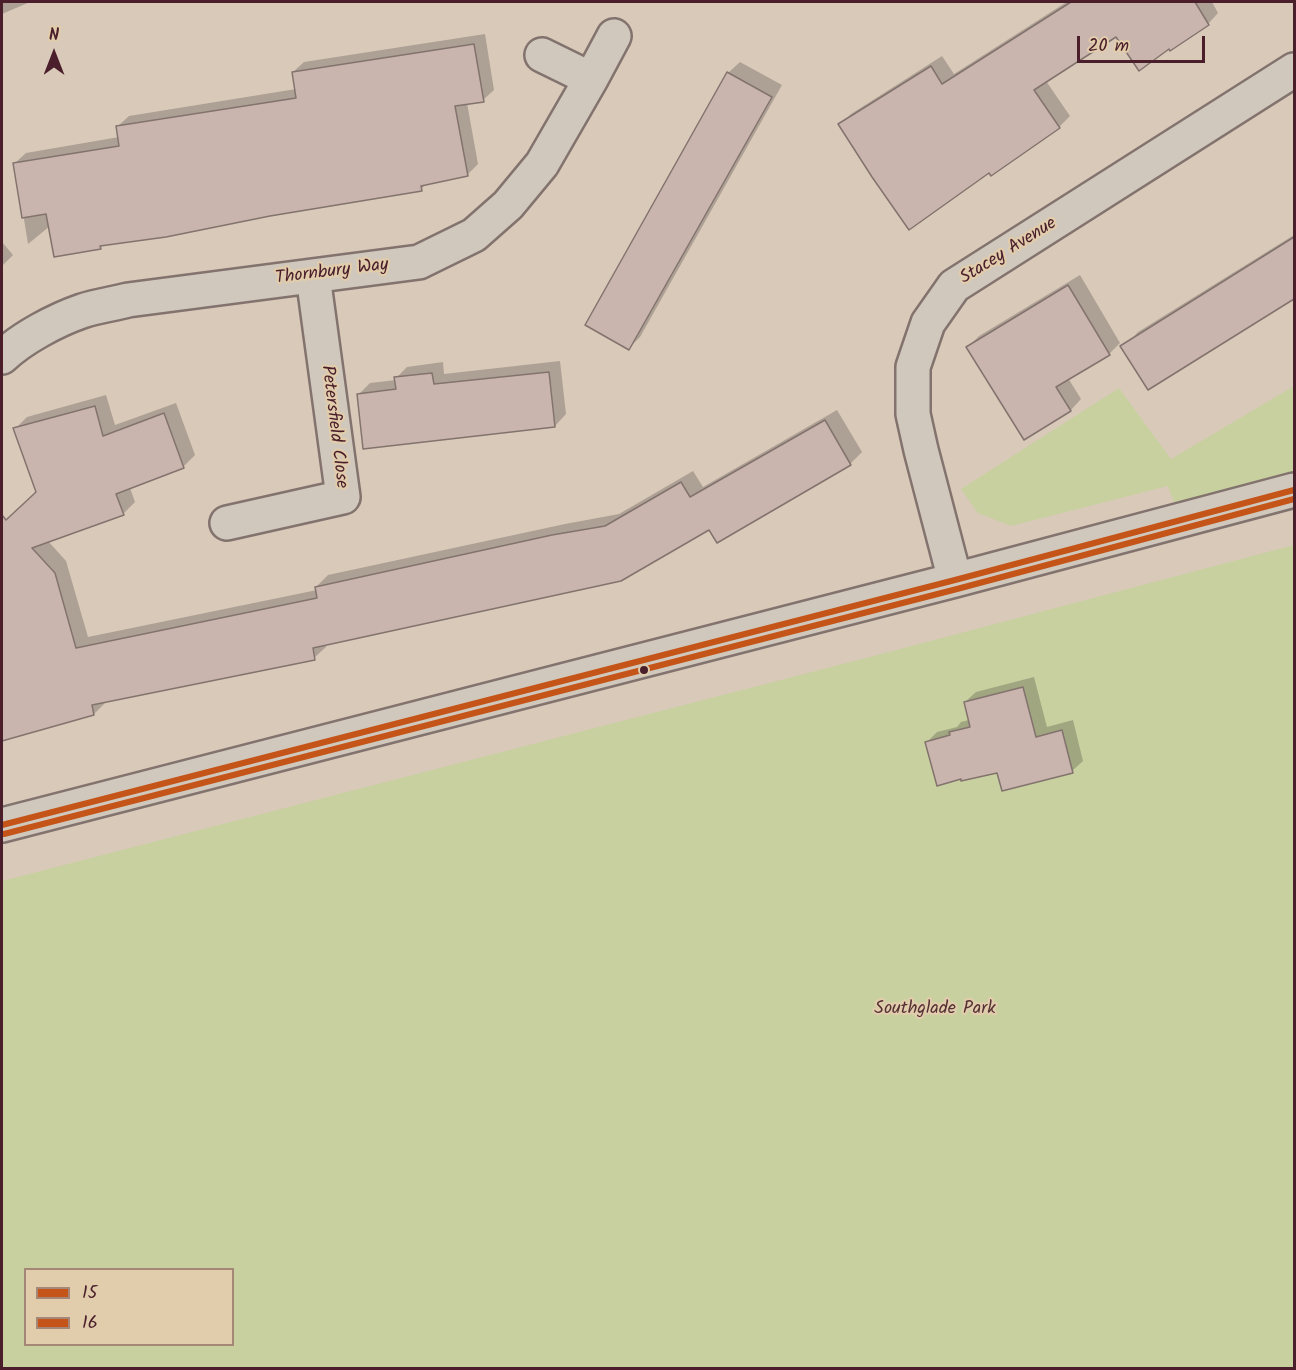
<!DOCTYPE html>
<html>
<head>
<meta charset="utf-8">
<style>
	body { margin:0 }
	#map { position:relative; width:1296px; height:1370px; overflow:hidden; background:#d9c9b9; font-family:Kalam,sans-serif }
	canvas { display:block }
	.frame { position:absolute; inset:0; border:3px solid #4a1f2b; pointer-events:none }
	.legend { position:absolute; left:24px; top:1268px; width:210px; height:78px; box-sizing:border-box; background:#e1ccab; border:2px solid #a58778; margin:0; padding:8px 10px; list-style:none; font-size:18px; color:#4a1f2b }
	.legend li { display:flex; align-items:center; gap:12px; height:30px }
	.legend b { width:30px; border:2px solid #a58778 }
	.north { position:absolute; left:24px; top:24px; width:60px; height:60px; -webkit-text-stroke:4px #e1ccab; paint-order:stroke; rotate:0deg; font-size:16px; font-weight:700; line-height:24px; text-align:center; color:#4a1f2b }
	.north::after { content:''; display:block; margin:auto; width:21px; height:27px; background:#4a1f2b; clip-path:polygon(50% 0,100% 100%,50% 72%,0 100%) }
	.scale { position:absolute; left:1077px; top:36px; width:128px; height:27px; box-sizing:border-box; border:3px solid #4a1f2b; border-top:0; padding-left:8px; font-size:18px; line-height:21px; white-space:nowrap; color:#4a1f2b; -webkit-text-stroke:4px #e1ccab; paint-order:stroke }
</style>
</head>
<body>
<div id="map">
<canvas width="1296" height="1370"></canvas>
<div class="frame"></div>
<ul class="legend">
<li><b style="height:8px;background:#c45417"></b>15</li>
<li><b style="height:8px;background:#c45417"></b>16</li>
</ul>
<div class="north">N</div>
<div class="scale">20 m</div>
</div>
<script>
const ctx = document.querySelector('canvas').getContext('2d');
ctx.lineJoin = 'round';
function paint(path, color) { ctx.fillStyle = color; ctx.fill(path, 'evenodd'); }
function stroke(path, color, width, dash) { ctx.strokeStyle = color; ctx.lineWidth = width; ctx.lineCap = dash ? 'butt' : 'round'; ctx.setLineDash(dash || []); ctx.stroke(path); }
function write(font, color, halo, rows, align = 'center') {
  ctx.font = font + ' Kalam,sans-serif'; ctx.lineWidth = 4.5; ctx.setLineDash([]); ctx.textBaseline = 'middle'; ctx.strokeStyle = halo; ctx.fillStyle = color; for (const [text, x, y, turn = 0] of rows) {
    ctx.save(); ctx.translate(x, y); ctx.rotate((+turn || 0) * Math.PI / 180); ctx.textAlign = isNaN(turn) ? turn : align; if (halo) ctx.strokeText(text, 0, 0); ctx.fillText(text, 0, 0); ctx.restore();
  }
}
const green = new Path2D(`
	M1294,386V471L1174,503L1168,486L1011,526L978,513L961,489L1119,388L1171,459Z
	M1294,545V1368H2V881L866,658ZM26,1270H232V1344H26Z`);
const shadow = new Path2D(`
	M2,2H30L2,14Z
	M1064,2H1212L1218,13L1208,24L1117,35L1046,81L1070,116L1059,127L992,174L989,171L840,125L851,114L942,56L954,74L1065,3Z
	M485,34L494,90L483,100L467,103L478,164L467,175L428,183L421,189L105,244L100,248L50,226L28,244L15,163L26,153L119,137L118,126L129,116L296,89L293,72L304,62Z
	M740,62L782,85L640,337L629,348L728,73Z
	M1294,235V297L1149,388L1128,343L1138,332Z
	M2,242L13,255L2,266Z
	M1080,275L1120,343L1110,353L1068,378L1081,399L1071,410L1025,438L968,347L979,336Z
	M560,361L566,414L555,426L359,394L370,383L396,380V378L407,367L443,362L444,374Z
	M106,395L115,425L176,403L195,455L183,467L130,488L135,502L123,514L48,541L66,561L88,637L317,590L316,587L328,575L565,524L619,514L693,471L703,487L837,410L862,452L850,464L710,528L326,644V647L314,658L106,702L94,714L2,739V525L38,492L15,429L27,417Z
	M1034,677L1047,727L1073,720L1083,761L1072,771H998L926,743L937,732L957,727L961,722L969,720L965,702L976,692Z`);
const building = new Path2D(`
	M1071,2H1195L1209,25L1170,51L1169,49L1139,71L1116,37L1034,90L1060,128L991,176L989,173L909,230L872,177L838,124L931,66L942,84Z
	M474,44L484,102L455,106L468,176L421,186L422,191L270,216L166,237L100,246L101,249L54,257L46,214L22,218L13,163L119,146L116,126L296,98L292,72Z
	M727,72L772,97L629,350L585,325Z
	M1294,237V299L1148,390L1120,346Z
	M1068,285L1110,355L1056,387L1071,411L1024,440L966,347Z
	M549,372L555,427L363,449L357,394L396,389L394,377L432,373L434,384Z
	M95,406L103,436L164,413L184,468L116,494L124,515L32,548L55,573L76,648L317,598L315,587L552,535L605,526L681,482L690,497L825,420L851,465L717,543L709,530L621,581L313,648L315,660L92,705L94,715L2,741V515L6,520L36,492L13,428Z
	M1023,687L1036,737L1062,730L1073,773L1002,791L997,773L961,781V779L937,786L925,742L950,735L949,732L970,727L964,702Z`);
const minor = new Path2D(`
	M542,55L591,79
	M2,357C22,338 56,320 82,311C97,306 113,304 128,300L419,262L474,235L508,205L542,164L591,79L614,36
	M227,523L343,497L313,276
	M955,580L921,450L913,414V367L928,323L954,286L1294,70
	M2,825L955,580L1294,490`);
const bus1 = new Path2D(`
	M2,825L955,580L1294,490`);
const bus2 = new Path2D(`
	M4,834L957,589L1294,499`);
const markers = [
	[644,670,5,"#4a1f2b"]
];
const streetNames = [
	["Stacey Avenue",1009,252,-32],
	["Thornbury Way",332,273,-7],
	["Petersfield Close",333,427,83]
];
const parkNames = [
	["Southglade Park",935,1010]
];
paint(green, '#c8d0a0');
paint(shadow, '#0003');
paint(building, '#c9b5ad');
stroke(building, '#83736e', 1.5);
stroke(minor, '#83736e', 38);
stroke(minor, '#d0c8bc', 33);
stroke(bus1, '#c45417', 6);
stroke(bus2, '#c45417', 6);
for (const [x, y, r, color] of markers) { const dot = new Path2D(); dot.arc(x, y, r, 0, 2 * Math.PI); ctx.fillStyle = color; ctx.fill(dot); stroke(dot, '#e1ccab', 2); }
write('18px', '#4a1f2b', '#e1ccab', streetNames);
write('18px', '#553135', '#e1ccab', parkNames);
</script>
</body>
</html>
